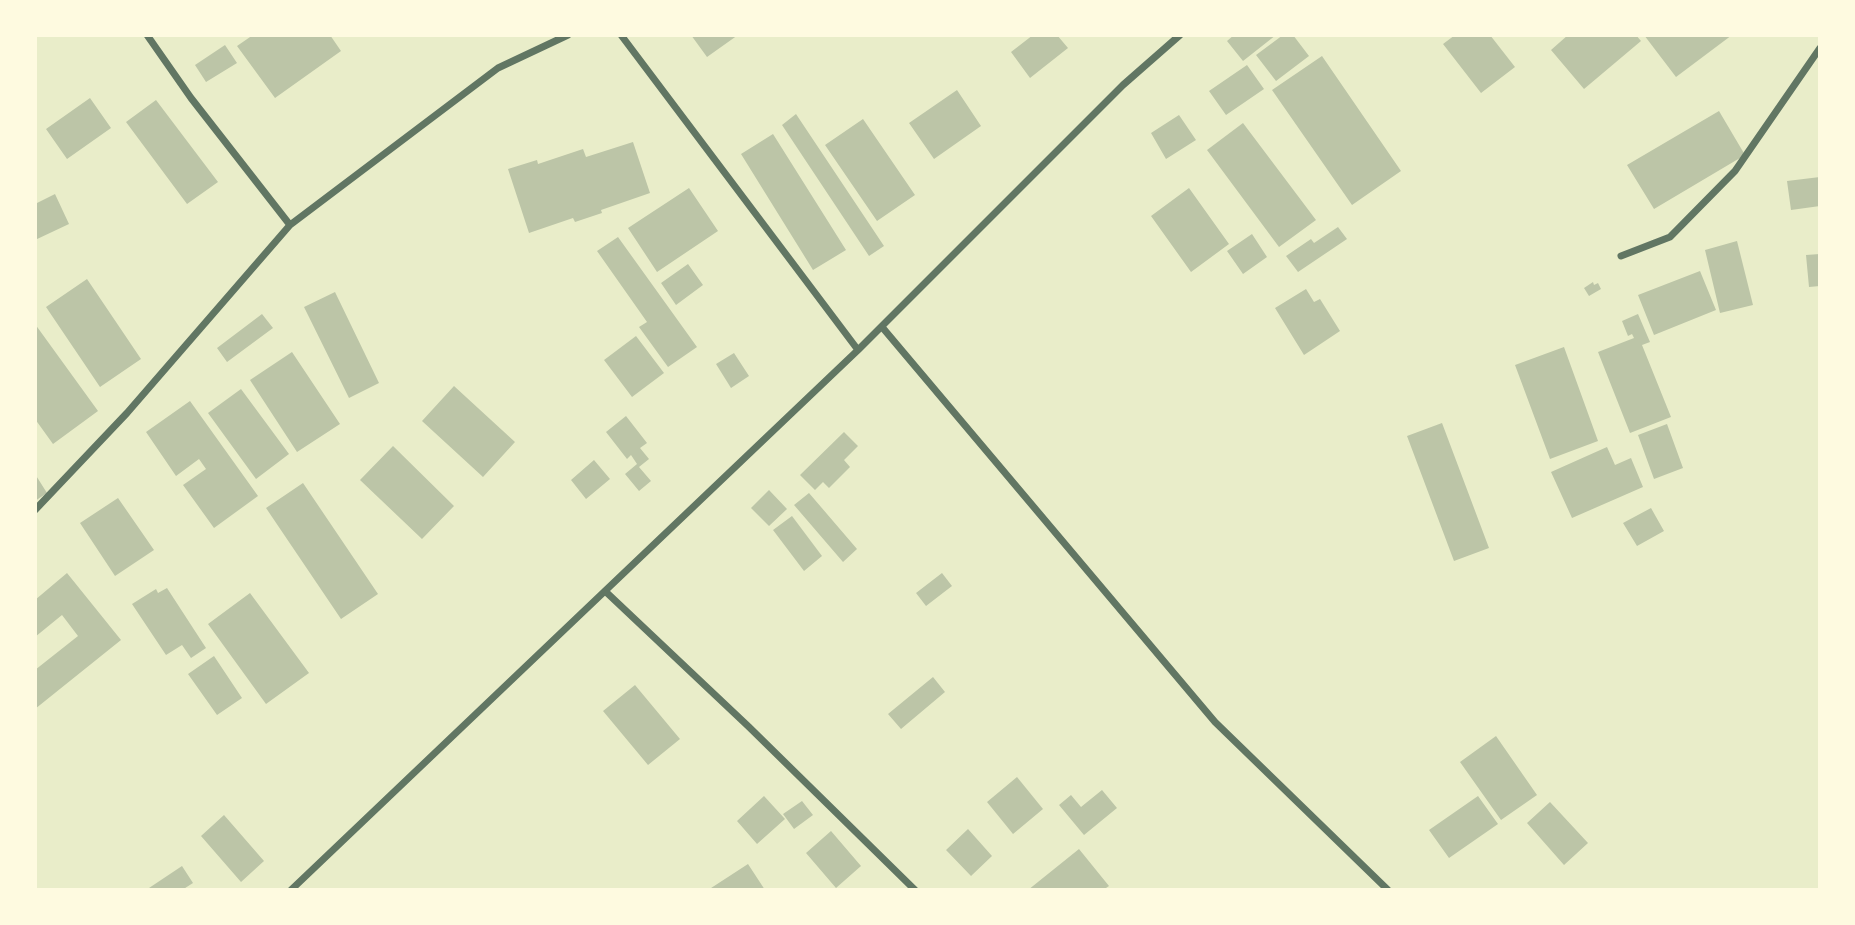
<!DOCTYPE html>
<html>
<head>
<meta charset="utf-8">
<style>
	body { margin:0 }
	#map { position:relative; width:1855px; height:925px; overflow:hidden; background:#e9edc9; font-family:"Roboto Condensed",sans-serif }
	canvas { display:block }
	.frame { position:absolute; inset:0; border:37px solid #fefae0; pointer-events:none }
</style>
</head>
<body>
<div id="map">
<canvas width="1855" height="925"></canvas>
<div class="frame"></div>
</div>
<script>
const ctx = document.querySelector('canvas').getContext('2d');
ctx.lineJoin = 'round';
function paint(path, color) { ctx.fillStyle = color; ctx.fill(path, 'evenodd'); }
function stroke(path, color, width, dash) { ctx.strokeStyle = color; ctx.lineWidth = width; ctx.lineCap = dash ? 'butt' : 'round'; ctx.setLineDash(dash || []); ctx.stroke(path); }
const building = new Path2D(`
	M253,35H330L341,51L275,98L237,46Z
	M691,35H738L707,57Z
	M1033,35H1057L1068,48L1030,78L1011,52Z
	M1234,35H1276L1243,61L1227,41Z
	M1283,35H1293L1309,56L1276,81L1256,55Z
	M1455,35H1490L1515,67L1481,93L1443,44Z
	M1568,35H1636L1641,41L1584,89L1551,50Z
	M1644,35H1732L1676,77Z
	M225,45L237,63L206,82L195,65Z
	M1322,56L1401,171L1352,205L1272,90Z
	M1247,65L1264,89L1226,115L1209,91Z
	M957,90L981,126L934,159L909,123Z
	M90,98L111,128L67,159L46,129Z
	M156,100L218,182L187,204L126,122Z
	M1719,111L1745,155L1654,209L1627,165Z
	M796,114L884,246L869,256L782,125Z
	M1179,115L1196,140L1166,159L1151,133Z
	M863,119L915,195L877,221L825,145Z
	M1243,123L1316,220L1279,247L1207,150Z
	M773,134L846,250L813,270L741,154Z
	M633,142L650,193L601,210L602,213L575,222L573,218L529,233L508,169L537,160L538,164L583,149L586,157Z
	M1820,177V206L1791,210L1787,181Z
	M689,188L718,231L657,272L628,228Z
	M1189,188L1229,244L1191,272L1151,216Z
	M55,194L69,224L35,240V204Z
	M1338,227L1347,239L1298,272L1286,256L1311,239L1314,243Z
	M1252,234L1267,257L1243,274L1227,251Z
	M618,237L697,347L668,367L639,327L647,322L597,251Z
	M1737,241L1753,305L1720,313L1705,250Z
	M1820,254V286L1809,287L1806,255Z
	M688,264L703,285L676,305L661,283Z
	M1700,271L1716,310L1654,335L1638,295Z
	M87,279L141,359L100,387L46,307Z
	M1593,282L1594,285L1598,283L1601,289L1589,296L1584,288Z
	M1306,289L1314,302L1320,299L1340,331L1304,355L1275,308Z
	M335,292L379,383L349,398L304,307Z
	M262,314L273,328L227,362L217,348Z
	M1638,314L1650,342L1642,345L1671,417L1630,433L1598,352L1634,338L1632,334L1628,336L1622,321Z
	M35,324L98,411L53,444L35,419Z
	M636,336L664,373L632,397L604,360Z
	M1564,347L1598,441L1550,459L1515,365Z
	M292,352L340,424L297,452L250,380Z
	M734,353L749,376L731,388L716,364Z
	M454,386L515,442L483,477L422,421Z
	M241,389L289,454L256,479L208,413Z
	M190,401L258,496L214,528L183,485L206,469L199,459L176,476L146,432Z
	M626,416L647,443L640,448L649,459L639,467L651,481L639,491L625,474L637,464L631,455L627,459L606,432Z
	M1442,423L1489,548L1454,561L1407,436Z
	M1667,424L1683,468L1654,479L1638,435Z
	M844,432L858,446L844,460L850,467L829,488L823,482L815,490L800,475Z
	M393,446L454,506L422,539L360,480Z
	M1607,447L1615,465L1631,458L1643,487L1572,518L1551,472Z
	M594,460L610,479L586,499L571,480Z
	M35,474L47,493L35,501Z
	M303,483L378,594L341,619L266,508Z
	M769,490L787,509L769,526L751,508Z
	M809,493L857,549L843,562L794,505Z
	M118,498L154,550L115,576L80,523Z
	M1651,508L1664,531L1637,546L1623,523Z
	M792,516L822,556L804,571L773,530Z
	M67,573L121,640L35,709V670L78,636L62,615L35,637V600Z
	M942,573L952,586L926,606L916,593Z
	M167,588L206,648L191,658L182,645L166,655L132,604L156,589L158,593Z
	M250,593L309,673L266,704L208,624Z
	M214,656L242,698L217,715L188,674Z
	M933,677L945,692L901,729L888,714Z
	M635,685L680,739L648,765L603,711Z
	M1496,736L1537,795L1501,820L1460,762Z
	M1017,777L1043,809L1013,834L987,802Z
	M1102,790L1117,808L1084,835L1059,805L1071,795L1081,807Z
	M764,796L785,819L757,844L737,821Z
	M1478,796L1498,824L1449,858L1429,830Z
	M802,801L813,815L794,829L783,814Z
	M1550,802L1588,843L1564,865L1527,823Z
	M224,815L264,861L241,882L201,836Z
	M968,829L992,856L971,876L946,850Z
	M831,831L861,866L836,888L806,853Z
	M1079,849L1109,886L1103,890H1028Z
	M748,864L765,890H708Z
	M182,866L193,883L182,890H150L149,888Z`);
const minor = new Path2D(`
	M147,35L191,98L290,225
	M621,35L858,350
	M1621,256L1670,237L1735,171L1820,48
	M882,327L1215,722L1388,890
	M35,510L127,413L290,225L498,68L568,35
	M605,591L749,727L915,890
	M291,890L858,350L1123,85L1180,35`);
paint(building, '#bcc5a7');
stroke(minor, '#617663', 7);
</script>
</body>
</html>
